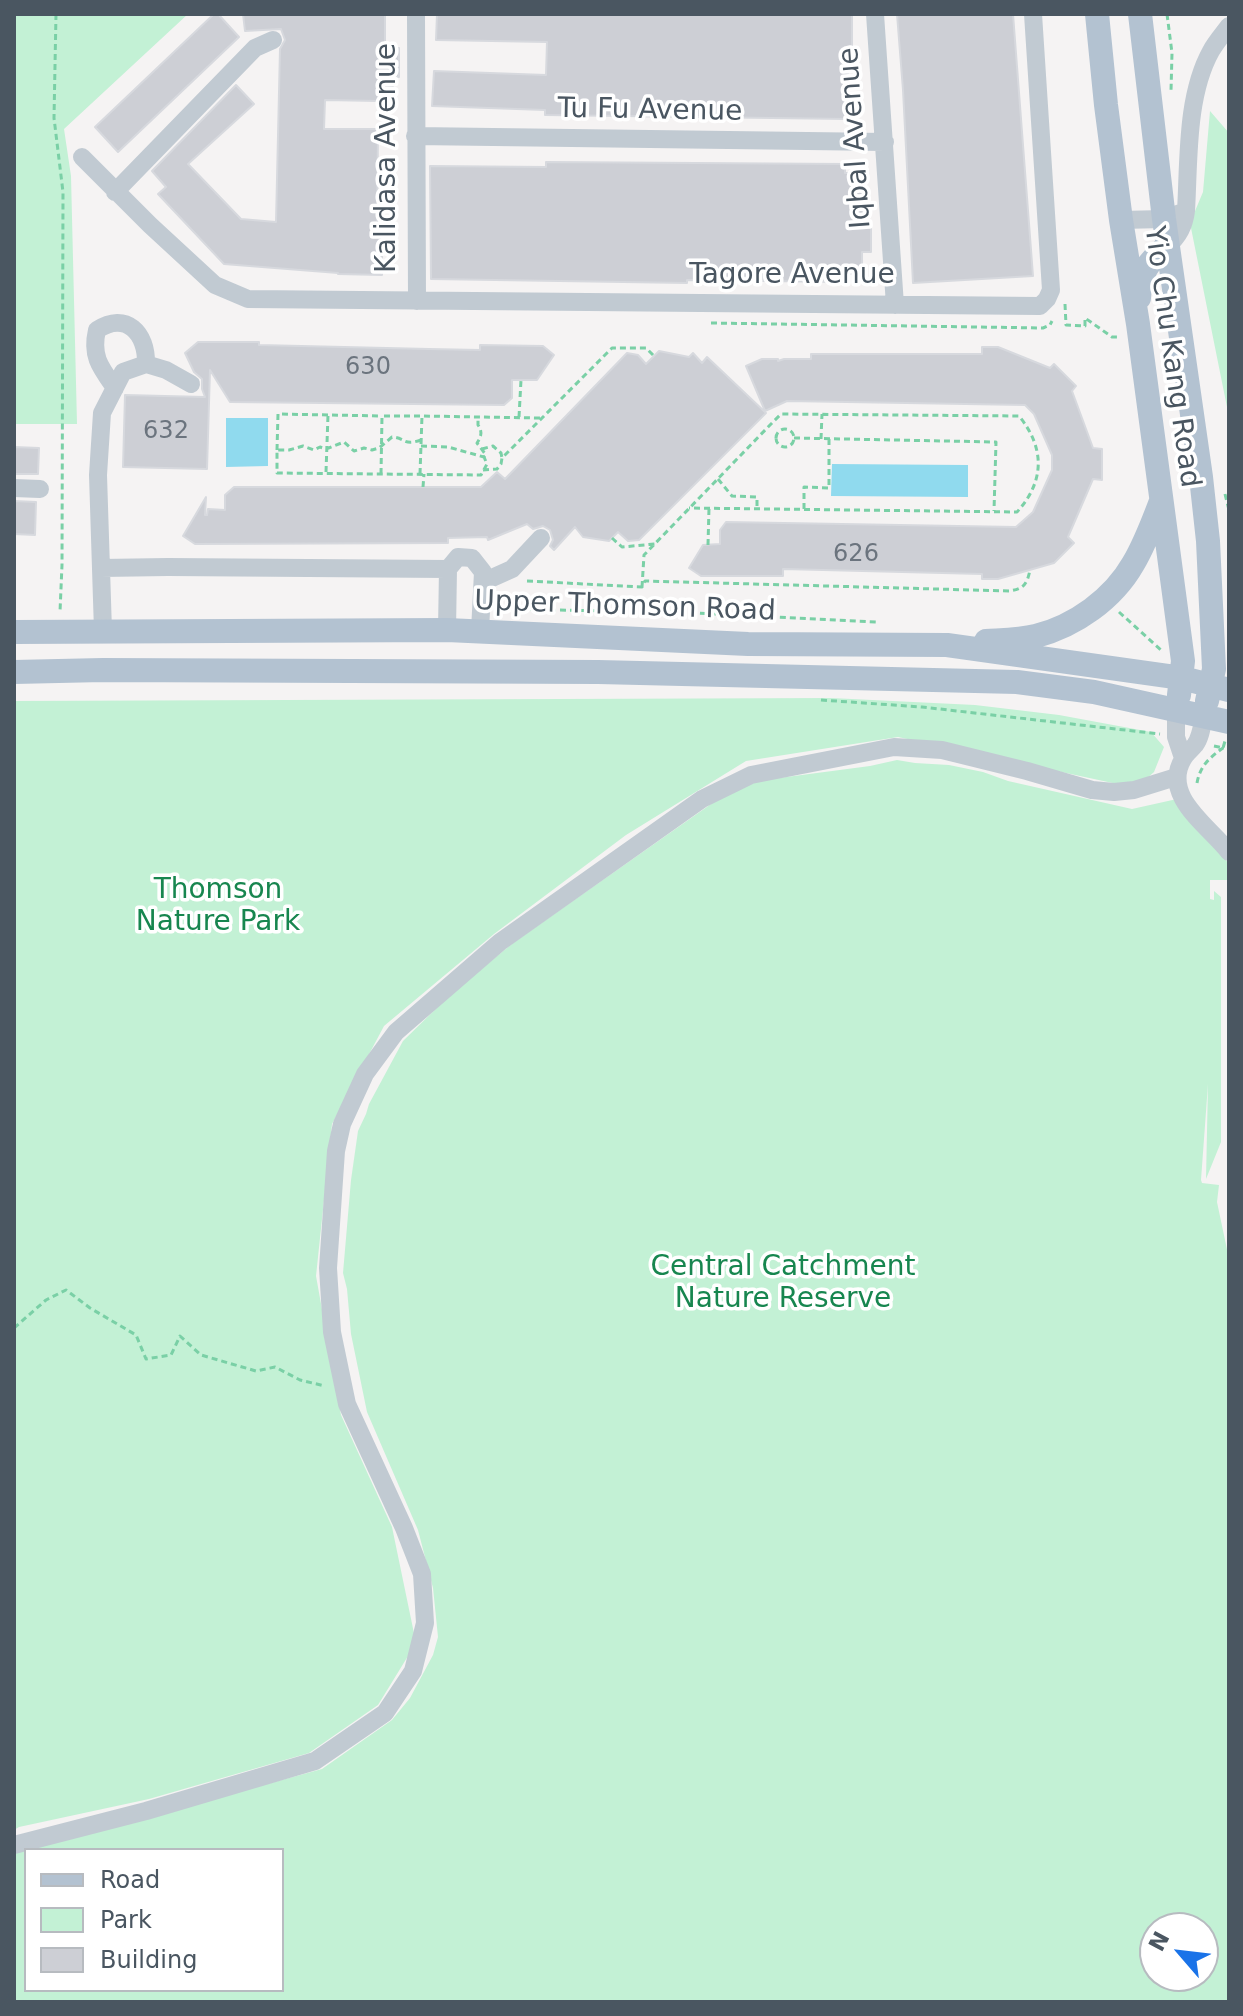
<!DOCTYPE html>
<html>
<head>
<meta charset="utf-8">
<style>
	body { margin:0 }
	#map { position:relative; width:1243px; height:2016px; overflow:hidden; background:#f5f3f3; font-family:"DejaVu Sans",sans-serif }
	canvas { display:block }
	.frame { position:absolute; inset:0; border:16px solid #4a5661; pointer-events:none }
	.legend { position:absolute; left:24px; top:1848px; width:260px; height:144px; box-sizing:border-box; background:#fff; border:2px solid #b7bbc0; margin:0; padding:10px 14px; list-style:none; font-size:24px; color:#4a5661 }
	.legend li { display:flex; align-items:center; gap:16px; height:40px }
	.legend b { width:40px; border:2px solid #b7bbc0 }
	.north { position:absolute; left:1139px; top:1912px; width:80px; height:80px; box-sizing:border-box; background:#fff; border:2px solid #b7bbc0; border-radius:50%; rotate:298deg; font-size:22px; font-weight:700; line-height:32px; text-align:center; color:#4a5661 }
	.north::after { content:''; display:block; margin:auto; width:28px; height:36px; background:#1a73e8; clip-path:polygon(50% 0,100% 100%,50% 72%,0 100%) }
</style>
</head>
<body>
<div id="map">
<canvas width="1243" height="2016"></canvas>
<div class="frame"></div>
<ul class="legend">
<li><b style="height:10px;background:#b3c2d1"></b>Road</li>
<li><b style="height:22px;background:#c3f1d5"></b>Park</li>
<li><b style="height:22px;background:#cdcfd5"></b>Building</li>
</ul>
<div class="north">N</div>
</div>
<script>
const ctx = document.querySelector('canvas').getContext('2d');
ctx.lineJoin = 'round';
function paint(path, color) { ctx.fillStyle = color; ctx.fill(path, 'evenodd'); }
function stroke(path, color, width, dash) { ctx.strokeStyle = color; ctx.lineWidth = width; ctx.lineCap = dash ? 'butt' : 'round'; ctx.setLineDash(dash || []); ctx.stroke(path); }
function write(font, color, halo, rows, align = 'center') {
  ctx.font = font + ' "DejaVu Sans",sans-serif'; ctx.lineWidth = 7; ctx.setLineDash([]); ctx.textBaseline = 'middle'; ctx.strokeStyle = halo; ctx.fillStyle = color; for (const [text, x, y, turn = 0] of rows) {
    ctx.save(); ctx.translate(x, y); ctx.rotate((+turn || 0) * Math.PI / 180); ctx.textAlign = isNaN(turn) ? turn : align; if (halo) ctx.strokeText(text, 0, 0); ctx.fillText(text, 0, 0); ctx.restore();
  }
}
const green = new Path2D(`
	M14,14H188L64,129L71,176L77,424H14Z
	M1210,111L1229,133V417L1190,223L1203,192Z
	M831,698L975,705L1059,715L1151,732L1164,747L1154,772L1136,788L898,737L746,761L626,835L494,934L384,1026L332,1124L316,1276L341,1415L392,1527L416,1643L378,1705L309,1753L149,1799L19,1827L14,1830V701Z
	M897,760L915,763L949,765L983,772L1008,781L1132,809L1177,799L1229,864V880H1210V899L1214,900V891L1221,897V1142L1206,1179L1208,1084L1201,1180L1202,1183L1219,1185L1217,1202L1229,1259V2002H14V1855L18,1852L322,1769L392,1720L410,1698L433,1655L438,1637L433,1588L418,1530L367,1412L351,1334L347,1289L343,1273L351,1180L358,1131L366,1114L369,1104L403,1041L453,992L513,943L741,783L870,766ZM26,1850H282V1990H26ZM1155,1928H1203V1976H1155Z`);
const water = new Path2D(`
	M226,418H268V466L226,467Z
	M832,464L968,465V497L831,496Z`);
const building = new Path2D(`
	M214,14H218L239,37L118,152L95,127Z
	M243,14H385V48H399V77H393V86L379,85L378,101L325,100L324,129H378L377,237H382V275L338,274V273L224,264L158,194L166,187L152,171L236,85L254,104L188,164L241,219L276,222L280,49L285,40L281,29L245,31Z
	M437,14H852V56H848L847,119L545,115V110L432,106L434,71L546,75L547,42L436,40Z
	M897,14H950V15L1013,14L1033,276L913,283L903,90Z
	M546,162L845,164V173H864V223H871V252H862V274H842V282L687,280V283L431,279L430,166L546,167Z
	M198,342H259V345L429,349L480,350V345L543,346L554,355L537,380H512V398L504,405L230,402L210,370L207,469L123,467L125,395L205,397L202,389V379L194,372L185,353Z
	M982,347H998L1050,368L1054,364L1076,386L1072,391L1093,448L1102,449V480L1093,479L1068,537L1074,543L1054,563L998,579H982V574L783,569V576H701L689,568L703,545L720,544V530L726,522L1016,527L1033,512L1052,470V455L1034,414L1025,405L787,401L765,411L746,366L762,359H778V361L784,359H811V354H982Z
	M659,351L689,357L693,353L702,363L707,357L766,413L639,540L628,541L618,532L609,541L583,537L575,527L554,550L550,546L553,540L550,530L543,526L533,529L527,524L488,540L487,537L448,538V543L195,544L183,536L206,497L205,515H207L208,509L225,510V495L234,487H481L497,472L505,479L627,353L638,355L646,364Z
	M14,447L39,448L38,474H14Z
	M14,501L36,502L35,535L14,534Z`);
const path = new Path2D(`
	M56,14L54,118L63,192L62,565L60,612
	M1167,14L1172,53L1171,91
	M1065,304L1066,325L1085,326V318L1112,337H1119
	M711,323L1043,328L1050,325L1052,321
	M519,417L521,380
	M776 438a9 9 0 1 1 18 0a9 9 0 1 1-18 0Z
	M794,438L996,442L994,511
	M821,439L822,414
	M421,440C403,446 406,438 392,437L379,448L372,450L364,448L354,451L344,442L326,449L320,447L314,450L303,446L289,450H277V473L481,475L487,464L484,457L486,455L477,443C481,437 483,432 478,425V417
	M421,446L448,447L484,457
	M482,449L493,446L501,453L502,458
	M277,450L278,414L382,416
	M483,470L497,469L501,464L502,458L612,348H646L654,356
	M326,472L328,415
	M381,474L382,416H421
	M420,474L422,416L540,418
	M718,479L732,496L757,497V509
	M423,487L424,474
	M1225,494L1229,510
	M804,509V487L829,488V439
	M612,538L622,547L655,544
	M708,545L709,508
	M527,581L642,587L645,581L1009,591C1024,589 1027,584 1030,570
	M642,587L644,555L770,425L781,414L1019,416C1045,448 1045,481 1017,512L689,508
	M500,609L673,612L876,622
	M1119,612L1161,650
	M821,700L922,707L1160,734
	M1214,746L1223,748L1225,741
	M1197,783C1200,766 1209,758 1223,748L1229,750
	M14,1328L46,1300L66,1290L90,1308L136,1335L146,1359L171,1355L180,1336L201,1355L256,1371L275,1367L300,1380L325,1386`);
const minor = new Path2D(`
	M416,14L417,301
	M875,14L895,305
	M415,136L885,142
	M82,157L150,225L215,285L248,299L1040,306L1047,299L1051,290L1033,14
	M115,192L255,48L273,40
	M1121,220L1164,219L1186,211C1189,160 1186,96 1211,51C1216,42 1223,34 1229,26
	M1168,246C1179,235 1184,226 1186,211
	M115,388C100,367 91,356 97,330C126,311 147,333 146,364
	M14,488L40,489
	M101,568L168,567L448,569
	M483,582L512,569L541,538
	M447,630L448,569L458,557L472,558L483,572L480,631
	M103,631L98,475L102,413L123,372L146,364L166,370L191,384
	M1176,709V737L1183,758
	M1204,715C1202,725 1201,737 1195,745C1191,750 1186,753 1183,759C1161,796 1209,826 1229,852
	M14,1845L146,1811L315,1761L385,1713L413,1671L425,1623L422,1574L404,1528L347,1404L332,1332L328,1268L336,1151L342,1124L365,1074L396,1032L500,942L702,799L751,775L894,747L942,750L1027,771L1092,790L1114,792L1134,790L1176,777`);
const major = new Path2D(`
	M1097,14L1106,105L1121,220L1138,324L1183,661L1179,695
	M1140,14L1164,219L1201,477L1208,541L1214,669L1207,701
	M1139,298C1140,274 1148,260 1168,246
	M14,632L447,630L748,644L947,645L1182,678L1229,690
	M986,641C1002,640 1020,640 1036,636C1075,626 1113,599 1133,564C1145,544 1153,522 1161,501
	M14,672L103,670L598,672L1017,682L1094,692L1229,722`);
const numberNames = [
	["630",368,368],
	["632",166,432],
	["626",856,555]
];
const streetNames = [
	["Tu Fu Avenue",650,111,1],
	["Iqbal Avenue",856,138,-94],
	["Kalidasa Avenue",388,158,-90],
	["Tagore Avenue",792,276],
	["Yio Chu Kang Road",1171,357,82],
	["Upper Thomson Road",625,607,2]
];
const parkNames = [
	["Thomson",218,891],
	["Nature Park",218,923],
	["Central Catchment",783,1268],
	["Nature Reserve",783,1300]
];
paint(green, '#c3f1d5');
paint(water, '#90daee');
paint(building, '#cdcfd5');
stroke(building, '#d7d9de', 2);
stroke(path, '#7ad0a6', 3, [6, 4]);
stroke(minor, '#c1cad2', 18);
stroke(major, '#b3c2d1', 24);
write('24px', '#6b747e', null, numberNames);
write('28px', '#4a5661', '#fff', streetNames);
write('28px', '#17864f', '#fff', parkNames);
</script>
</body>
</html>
